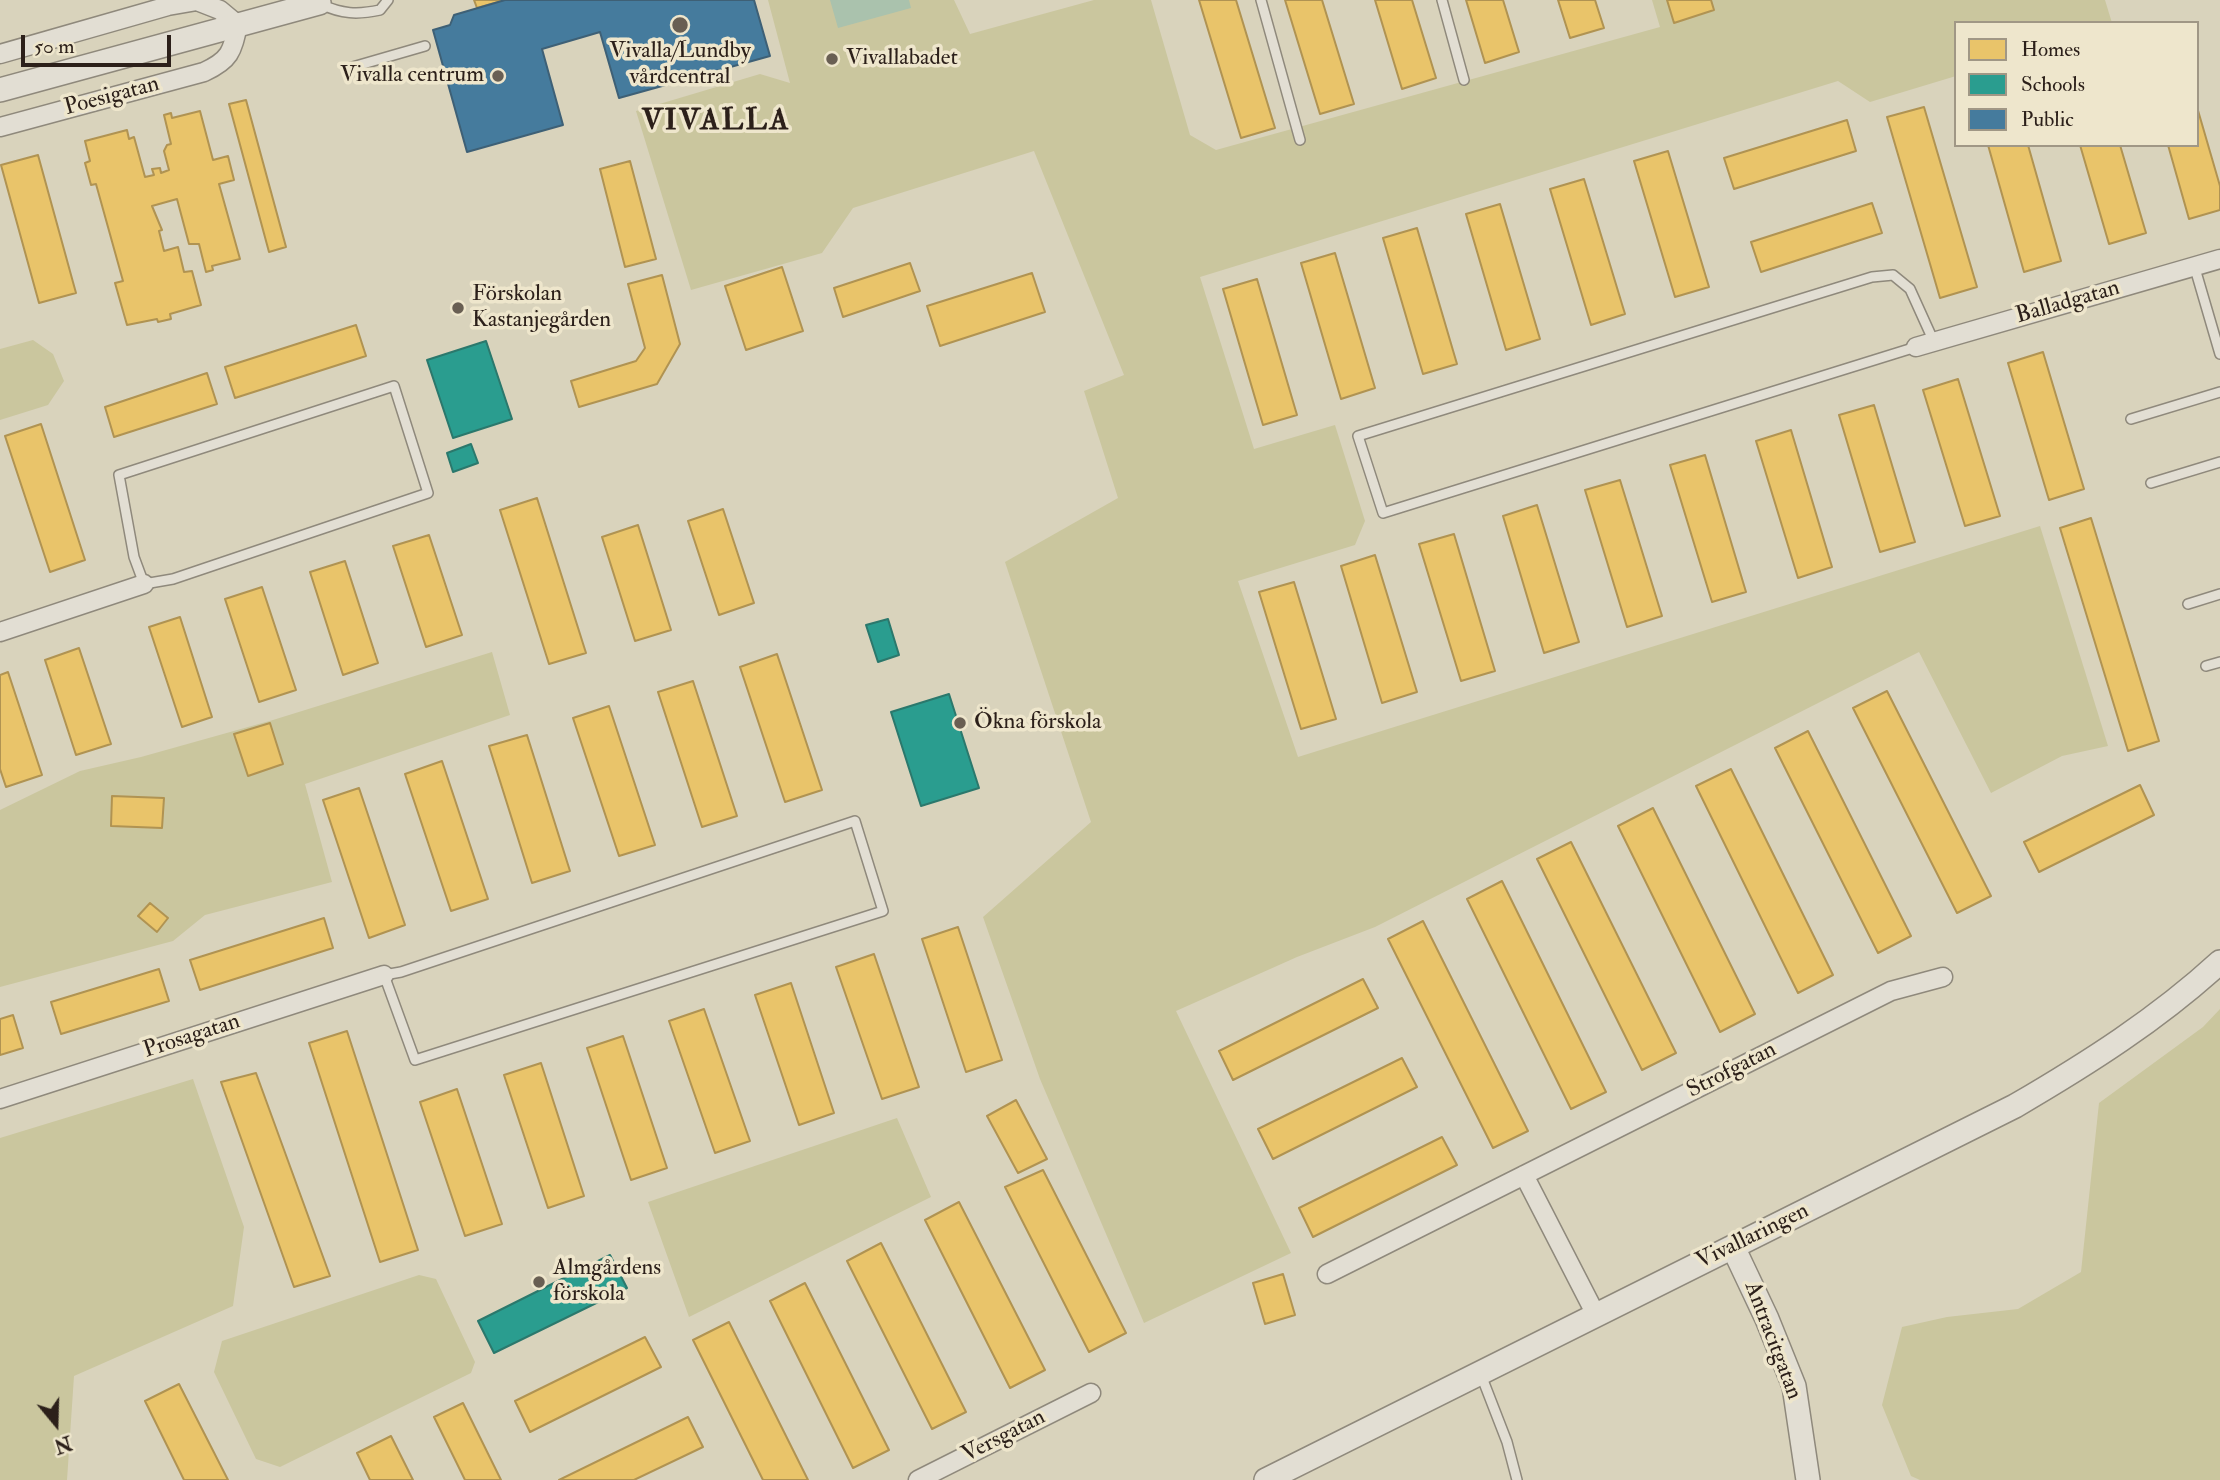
<!DOCTYPE html>
<html>
<head>
<meta charset="utf-8">
<style>
	body { margin:0 }
	#map { position:relative; width:2220px; height:1480px; overflow:hidden; background:#d9d3bc; font-family:"IM FELL Double Pica",serif }
	canvas { display:block }
	.legend { position:absolute; left:1954px; top:21px; width:245px; height:126px; box-sizing:border-box; background:#eee6cc; border:2px solid #a09785; margin:0; padding:9px 12px; list-style:none; font-size:21px; color:#2c201a }
	.legend li { display:flex; align-items:center; gap:14px; height:35px }
	.legend b { width:35px; border:2px solid #a09785 }
	.north { position:absolute; left:21px; top:1389px; width:70px; height:70px; -webkit-text-stroke:5px #eee6cc; paint-order:stroke; rotate:161deg; font-size:19px; font-weight:700; line-height:28px; text-align:center; color:#2c201a }
	.north::after { content:''; display:block; margin:auto; width:24px; height:32px; background:#2c201a; clip-path:polygon(50% 0,100% 100%,50% 72%,0 100%) }
	.scale { position:absolute; left:21px; top:35px; width:150px; height:32px; box-sizing:border-box; border:4px solid #2c201a; border-top:0; padding-left:9px; font-size:21px; line-height:24px; white-space:nowrap; color:#2c201a; -webkit-text-stroke:5px #eee6cc; paint-order:stroke }
</style>
</head>
<body>
<div id="map">
<canvas width="2220" height="1480"></canvas>
<ul class="legend">
<li><b style="height:19px;background:#e9c46a"></b>Homes</li>
<li><b style="height:19px;background:#2a9d8f"></b>Schools</li>
<li><b style="height:19px;background:#457b9d"></b>Public</li>
</ul>
<div class="north">N</div>
<div class="scale">50 m</div>
</div>
<script>
const ctx = document.querySelector('canvas').getContext('2d');
ctx.lineJoin = 'round';
function paint(path, color) { ctx.fillStyle = color; ctx.fill(path, 'evenodd'); }
function stroke(path, color, width, dash) { ctx.strokeStyle = color; ctx.lineWidth = width; ctx.lineCap = dash ? 'butt' : 'round'; ctx.setLineDash(dash || []); ctx.stroke(path); }
function write(font, color, halo, rows, align = 'center') {
  ctx.font = font + ' "IM FELL Double Pica",serif'; ctx.lineWidth = 7; ctx.setLineDash([]); ctx.textBaseline = 'middle'; ctx.strokeStyle = halo; ctx.fillStyle = color; for (const [text, x, y, turn = 0] of rows) {
    ctx.save(); ctx.translate(x, y); ctx.rotate((+turn || 0) * Math.PI / 180); ctx.textAlign = isNaN(turn) ? turn : align; if (halo) ctx.strokeText(text, 0, 0); ctx.fillText(text, 0, 0); ctx.restore();
  }
}
const green = new Path2D(`
	M768,0H954L970,34L1094,0H1151L1190,135L1216,150L1660,27L1652,0H2105L2112,23H1956V76L1870,102L1838,81L1200,277L1254,449L1335,425L1365,521L1355,545L1238,581L1298,757L2040,526L2108,746L2062,756L1991,793L1919,652L1375,927L1297,957L1176,1011L1291,1253L1144,1323L1040,1079L983,917L1091,822L1005,562L1118,498L1084,391L1124,375L1034,151L853,208L822,253L691,290L636,111L760,74L790,83Z
	M33,340L53,354L64,381L48,405L0,420V349Z
	M492,652L510,715L305,784L332,882L205,915L173,941L0,987V810L80,771L141,757L273,720Z
	M2220,1009V1480H1920L1911,1476L1882,1405L1902,1327L1947,1317L2018,1309L2081,1272L2099,1103L2203,1027Z
	M193,1079L244,1227L233,1306L74,1376L67,1480H0V1138Z
	M897,1118L931,1197L689,1317L648,1202Z
	M419,1275L436,1279L475,1362L471,1373L280,1467L256,1459L214,1372L222,1341Z`);
const water = new Path2D(`
	M830,0H909L911,8L838,28Z`);
const homes = new Path2D(`
	M474,0H505L477,8Z
	M1199,0H1236L1275,128L1241,138Z
	M1285,0H1322L1354,104L1320,114Z
	M1375,0H1412L1436,78L1402,89Z
	M1466,0H1503L1519,52L1485,63Z
	M1558,0H1595L1604,28L1570,38Z
	M1667,0H1711L1714,10L1674,23Z
	M246,100L286,247L269,252L229,104Z
	M1924,107L1977,287L1940,298L1887,117Z
	M2197,107L2220,186V210L2189,219L2168,145H2197Z
	M200,111L213,160L228,156L234,180L219,184L240,259L212,266L213,270L206,272L199,244H189L177,199L152,206L162,230L159,231L164,251L178,247L184,272L192,271L201,305L170,314L171,319L158,322L157,319L127,325L115,283L123,281L96,184L91,185L85,163L90,161L85,141L127,130L129,139L134,137L145,177L154,175L152,169L160,168L161,173L169,170L164,151L167,145L171,144L164,115L171,113L172,118Z
	M1847,120L1856,151L1734,189L1724,158Z
	M1988,145H2028L2061,261L2024,272Z
	M2080,145H2120L2146,233L2109,244Z
	M1668,151L1709,287L1675,297L1634,161Z
	M38,155L76,293L39,303L1,165Z
	M630,161L656,259L625,267L600,169Z
	M1584,179L1625,314L1591,325L1550,189Z
	M1872,203L1882,233L1761,272L1751,242Z
	M1500,204L1540,339L1506,350L1466,214Z
	M1417,228L1457,364L1423,374L1383,238Z
	M1335,253L1375,388L1341,399L1301,263Z
	M910,263L920,291L843,317L834,288Z
	M782,267L803,331L746,350L725,286Z
	M1032,273L1045,312L940,346L927,306Z
	M662,275L680,344L657,384L579,407L571,381L636,361L645,348L628,284Z
	M1257,279L1297,415L1263,425L1223,289Z
	M356,325L366,356L235,398L225,367Z
	M2043,352L2084,489L2049,500L2008,363Z
	M207,373L217,404L114,437L105,407Z
	M1958,379L2000,516L1965,526L1923,390Z
	M1874,405L1915,542L1880,552L1839,415Z
	M41,424L85,560L50,572L5,436Z
	M1791,430L1832,567L1798,578L1756,441Z
	M1705,455L1746,592L1712,602L1670,465Z
	M1620,480L1662,616L1627,627L1585,490Z
	M537,498L586,653L549,664L500,510Z
	M1537,505L1579,642L1544,653L1503,516Z
	M723,509L754,603L719,615L688,521Z
	M2091,518L2159,741L2128,751L2060,528Z
	M638,525L671,630L635,641L602,537Z
	M1454,534L1495,671L1461,681L1419,544Z
	M429,535L462,635L426,647L393,546Z
	M1375,555L1417,692L1382,703L1341,566Z
	M345,561L378,663L343,675L310,572Z
	M1294,582L1336,719L1301,729L1259,592Z
	M262,587L296,690L259,702L225,599Z
	M180,617L212,717L182,727L149,627Z
	M79,648L111,744L76,755L45,660Z
	M777,654L822,790L785,802L740,667Z
	M8,672L42,775L6,787L0,769V675Z
	M693,681L737,816L702,827L658,692Z
	M1887,691L1991,896L1957,913L1853,708Z
	M609,706L655,845L619,856L573,718Z
	M270,723L283,764L248,776L234,734Z
	M1808,731L1911,936L1878,953L1775,748Z
	M527,735L570,871L532,883L489,746Z
	M442,761L488,899L451,911L405,774Z
	M1731,769L1833,975L1798,993L1696,786Z
	M2140,785L2154,815L2039,872L2024,842Z
	M359,788L405,925L369,938L323,800Z
	M112,796L164,798L162,828L111,826Z
	M1653,808L1755,1014L1720,1032L1618,826Z
	M1571,842L1676,1053L1642,1070L1537,859Z
	M1502,881L1606,1092L1571,1109L1467,899Z
	M150,903L168,918L157,932L138,916Z
	M324,918L333,948L200,990L190,960Z
	M1423,921L1528,1131L1493,1148L1388,939Z
	M958,927L1002,1060L966,1072L922,939Z
	M874,954L919,1087L882,1099L836,967Z
	M159,969L169,1001L61,1034L51,1002Z
	M1363,979L1378,1008L1233,1080L1219,1051Z
	M791,983L834,1113L799,1125L755,995Z
	M704,1009L750,1141L715,1153L669,1021Z
	M13,1015L23,1048L0,1055V1019Z
	M347,1031L418,1250L380,1262L309,1043Z
	M623,1036L667,1168L631,1180L587,1048Z
	M1402,1058L1417,1087L1273,1159L1258,1129Z
	M541,1063L584,1196L548,1208L504,1075Z
	M256,1073L330,1276L294,1287L221,1082Z
	M457,1089L502,1224L465,1236L420,1102Z
	M1016,1100L1047,1159L1018,1173L987,1116Z
	M1442,1137L1457,1165L1313,1237L1299,1208Z
	M1043,1170L1126,1333L1089,1352L1005,1187Z
	M959,1202L1045,1370L1010,1388L925,1220Z
	M881,1243L966,1412L932,1429L847,1261Z
	M1283,1274L1295,1315L1265,1324L1253,1283Z
	M805,1283L889,1450L853,1468L770,1301Z
	M729,1322L808,1480H763L693,1340Z
	M645,1337L661,1367L530,1432L515,1401Z
	M179,1384L228,1480H184L145,1401Z
	M463,1403L501,1480H465L434,1417Z
	M688,1417L703,1447L634,1480H559Z
	M391,1436L413,1480H370L357,1453Z`);
const schools = new Path2D(`
	M486,341L512,419L453,438L427,360Z
	M471,444L478,463L453,472L447,453Z
	M888,619L899,655L878,662L866,625Z
	M949,694L979,788L921,806L891,712Z
	M610,1255L627,1288L494,1353L478,1321Z`);
const public = new Path2D(`
	M505,0H754L770,56L619,98L600,32L542,49L563,125L467,152L433,30L450,25L454,15Z`);
const service = new Path2D(`
	M1261,0L1300,140
	M1442,0L1464,80
	M320,4C342,14 357,15 380,10L388,0
	M349,68L425,46
	M2194,265L2220,354
	M1916,347L1383,513L1358,436L1872,277L1893,275L1910,289L1934,342
	M394,386L428,493L173,579L144,584L134,557L119,475Z
	M2131,419L2220,392
	M2151,483L2220,462
	M2188,604L2220,594
	M2206,666L2220,662
	M855,821L883,911L415,1060L384,975L401,972Z
	M1481,1375L1507,1442L1517,1480`);
const minor = new Path2D(`
	M0,54L168,6L197,1L220,10L238,25C232,52 230,60 204,72L0,127
	M1916,347L2220,259
	M0,632L144,584
	M0,1099L384,975
	M1524,1175L1596,1315
	M1327,1274L1891,991L1943,977
	M918,1480L1091,1393`);
const tertiary = new Path2D(`
	M0,90L319,3
	M1733,1247L1767,1319L1794,1386L1808,1480
	M1266,1480L2015,1106C2087,1064 2158,1019 2220,962`);
const markers = [
	[680,25,9,"#695f53"],
	[832,59,7,"#695f53"],
	[498,76,7,"#695f53"],
	[458,308,7,"#695f53"],
	[960,723,7,"#695f53"],
	[539,1282,7,"#695f53"]
];
const poiNames = [
	["Vivalla/Lundby",680,52,"center"],
	["vårdcentral",680,78,"center"],
	["Vivallabadet",846,59],
	["Vivalla centrum",484,76,"right"],
	["Förskolan",472,295],
	["Kastanjegården",472,321],
	["Ökna förskola",974,723],
	["Almgårdens",553,1269],
	["förskola",553,1295]
];
const streetNames = [
	["Poesigatan",112,97,-15],
	["Balladgatan",2068,303,-16],
	["Prosagatan",192,1037,-18],
	["Strofgatan",1732,1071,-27],
	["Vivallaringen",1753,1237,-26],
	["Antracitgatan",1772,1341,69],
	["Versgatan",1004,1437,-27]
];
const districtNames = [
	["VIVALLA",716,123]
];
paint(green, '#cac69e');
paint(water, '#aac2ad');
paint(homes, '#e9c46a');
stroke(homes, '#b09352', 2);
paint(schools, '#2a9d8f');
stroke(schools, '#2b786c', 2);
paint(public, '#457b9d');
stroke(public, '#3e6076', 2);
stroke(service, '#8f897c', 12);
stroke(minor, '#8f897c', 21);
stroke(tertiary, '#8f897c', 26);
stroke(service, '#e2ded3', 9);
stroke(minor, '#e2ded3', 18);
stroke(tertiary, '#e2ded3', 23);
for (const [x, y, r, color] of markers) { const dot = new Path2D(); dot.arc(x, y, r, 0, 2 * Math.PI); ctx.fillStyle = color; ctx.fill(dot); stroke(dot, '#eee6cc', 2.5); }
write('23px', '#2c201a', '#eee6cc', poiNames, 'left');
write('23px', '#2c201a', '#eee6cc', streetNames);
ctx.letterSpacing = '2px';
write('bold 30px', '#2c201a', '#eee6cc', districtNames);
ctx.letterSpacing = '0px';
</script>
</body>
</html>
